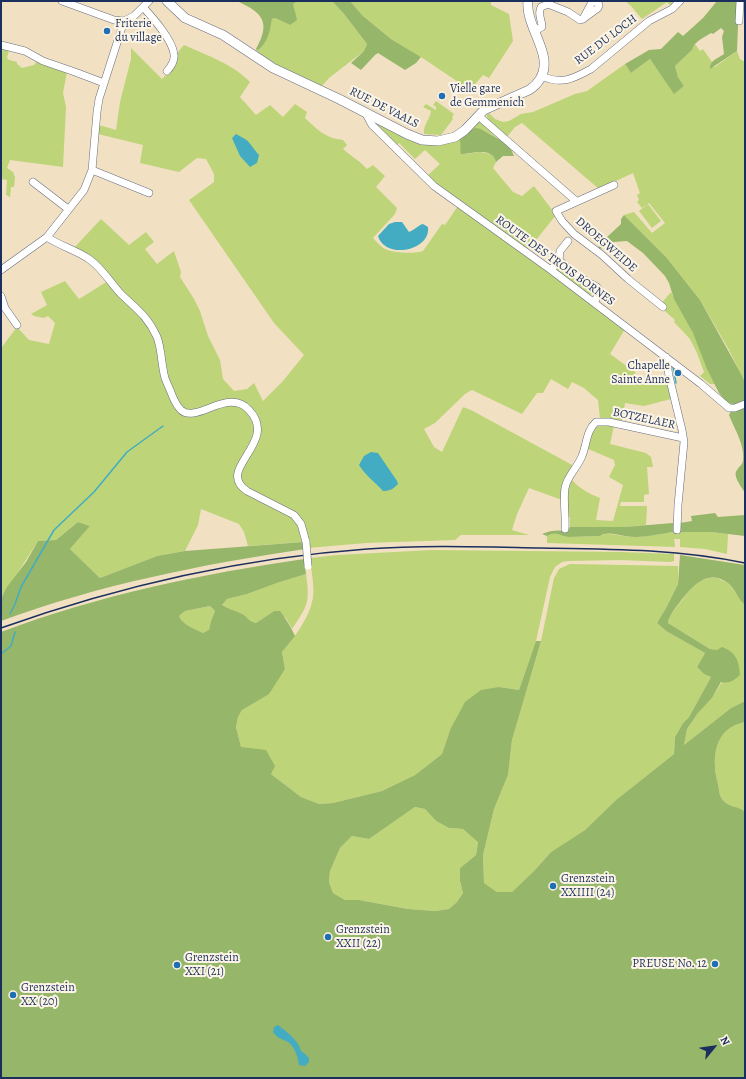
<!DOCTYPE html>
<html>
<head>
<meta charset="utf-8">
<style>
	body { margin:0 }
	#map { position:relative; width:746px; height:1079px; overflow:hidden; background:#f1e1c2; font-family:Alegreya,serif }
	canvas { display:block }
	.frame { position:absolute; inset:0; border:2px solid #1b2f5e; pointer-events:none }
	.north { position:absolute; left:694px; top:1027px; width:40px; height:40px; -webkit-text-stroke:3px #fcf5e5; paint-order:stroke; rotate:61deg; font-size:11px; font-weight:700; line-height:16px; text-align:center; color:#1b2f5e }
	.north::after { content:''; display:block; margin:auto; width:14px; height:18px; background:#1b2f5e; clip-path:polygon(50% 0,100% 100%,50% 72%,0 100%) }
</style>
</head>
<body>
<div id="map">
<canvas width="746" height="1079"></canvas>
<div class="frame"></div>
<div class="north">N</div>
</div>
<script>
const ctx = document.querySelector('canvas').getContext('2d');
ctx.lineJoin = 'round';
function paint(path, color) { ctx.fillStyle = color; ctx.fill(path, 'evenodd'); }
function stroke(path, color, width, dash) { ctx.strokeStyle = color; ctx.lineWidth = width; ctx.lineCap = dash ? 'butt' : 'round'; ctx.setLineDash(dash || []); ctx.stroke(path); }
function write(font, color, halo, rows, align = 'center') {
  ctx.font = font + ' Alegreya,serif'; ctx.lineWidth = 4; ctx.setLineDash([]); ctx.textBaseline = 'middle'; ctx.strokeStyle = halo; ctx.fillStyle = color; for (const [text, x, y, turn = 0] of rows) {
    ctx.save(); ctx.translate(x, y); ctx.rotate((+turn || 0) * Math.PI / 180); ctx.textAlign = isNaN(turn) ? turn : align; if (halo) ctx.strokeText(text, 0, 0); ctx.fillText(text, 0, 0); ctx.restore();
  }
}
const green = new Path2D(`
	M298,1H332L344,14L367,44L364,51L329,78L321,87C298,78 275,67 257,51C267,44 270,30 272,19L275,18L290,25L293,4Z
	M350,1H491V5L509,14L513,41L489,78L483,75L470,90L421,57L391,39L363,16Z
	M625,1H676L671,6L667,2L642,19L631,6Z
	M695,44L700,51L703,49L712,62L710,66L715,67L737,51L740,59L745,62V382L728,348L700,300L666,257L624,215L634,212L652,233L665,223L649,203L642,208L637,202L639,200L637,195L640,193L633,173L599,189L522,123L515,127L507,137L487,118V115L489,113L495,119L503,122L509,121L521,114L533,112L575,94L587,91L625,64L631,73L650,59L674,93L684,86L678,77L675,66L692,50V47Z
	M184,45C206,55 233,64 250,82L240,97L256,115L270,105L283,117L295,104L307,112L305,118C318,130 325,138 343,140L347,145L343,149C351,156 360,161 367,169L373,165L385,176L376,187L397,208L395,214L373,238C377,242 381,247 385,249C392,253 416,254 423,251L442,224L445,225L458,206L508,241L625,329L610,354L635,372L639,385L666,379L671,399L644,406L625,403L622,422L600,419L598,400L584,388L572,382L568,389L551,379L543,393H537L522,414L472,390L465,394L435,423L424,429L434,447L442,452L463,407L471,410L574,466L569,476C577,487 587,493 600,498L596,520L613,521L623,485L609,477L615,465L614,460L586,448C592,430 593,422 614,426L610,444L646,453L651,457L653,467H647L649,494L644,495V502H621L620,506H647L646,525L624,527H570V517H563L562,500L529,488L517,514L512,530L529,535H461L455,540L366,543L308,548L302,524L256,495L238,479L258,433L242,402L209,406L188,411L179,406L166,378L163,352L143,312L74,248L101,219L129,245L146,232L154,242L145,249L157,264L174,251L181,272L180,277L194,299L200,311L208,336L220,360L223,379L234,391L247,389L254,383L263,401L283,381L304,355L274,323L189,200L214,182V174L206,159L197,158L179,172L140,163L143,145L98,134L99,125L116,130L120,102L131,59V48L162,79C170,72 172,65 176,56C178,52 181,48 184,45Z
	M1,49L9,50L7,58L9,60L17,62V64L22,68L34,65L37,61L67,72L63,93L66,107L63,167L10,160L7,168L13,172L15,177L14,187H11L10,197L6,195L7,180L1,179Z
	M436,101L454,114L452,117L453,119L441,135L424,134C423,125 430,119 431,111L423,107L426,104L436,110V107L433,105Z
	M376,122L439,144L477,122H481L498,138L481,129L461,141V146L460,151L466,154L480,152L491,154L495,158L496,162L493,168L513,192L522,196L534,186L556,215L528,250L427,176L440,164L425,150L415,159L399,143L397,145L376,124Z
	M648,204L661,221L652,228L639,211Z
	M558,265L594,291L590,296L555,270Z
	M65,281L79,299L108,281L150,327L160,352L180,412L228,404L247,409L257,431L236,471C235,477 234,480 237,485L297,520L304,542L248,546L244,532L239,524L201,509L198,525L185,551L157,556L100,578L70,549L90,526L78,522L56,540L38,541L1,599V348L17,327L29,340L49,344L55,323L48,316L44,318L34,316L31,314L47,305L41,292Z
	M671,292C677,306 687,318 693,333C701,350 706,368 715,384H710L700,376L704,372L697,353L690,339L674,322L675,320L659,306Z
	M673,532H711L728,534L727,554L705,549L680,547V539H674L675,547L547,543V536C557,531 559,536 568,537C578,537 589,536 600,536C607,532 616,535 624,536C639,539 658,534 673,532Z
	M432,550L621,552L674,554V561L670,562L621,560L568,561L562,562L555,567L550,577L536,641L519,690L499,687L450,730L442,754L415,775L382,791L333,803L319,804L301,797L271,774L241,747L236,727L238,717L242,710L252,702L285,669L282,652C295,636 309,619 313,598C315,589 311,568 310,558L337,555Z
	M570,564L678,566V584L666,608L657,623L666,631L705,653L697,667L704,674L711,677L689,717L683,723L675,737L674,754L616,800L585,830L551,852L534,871L512,892H497L484,883L483,855L494,809L508,775L512,740L541,641L554,578L559,569Z
	M306,574C310,603 308,605 292,629L286,618L274,611L256,623C247,621 247,615 240,613C234,610 228,609 222,605L227,599L247,594L277,583Z
	M708,578H717L728,583L745,605V701L731,708L684,745L687,729L698,713L712,698L722,682L717,650L710,649L668,623L669,617L689,591L699,582Z
	M210,606L215,611L211,621L209,631L203,633C195,629 183,625 179,616L185,611Z
	M745,722V812C740,806 727,808 722,799C719,795 719,788 718,784C711,758 714,728 745,722Z
	M415,807L425,809L436,821L449,828L463,829L478,841L476,855L460,868V881L463,893L457,902L449,909L435,911L408,909L359,900H345L333,893L329,882L330,871L340,848L352,836L369,839Z`);
const forest = new Path2D(`
	M237,1H298L293,4L297,20L290,25L275,18L272,19C270,31 268,43 257,51L256,49C271,22 263,13 237,1Z
	M332,1H350L363,16L391,39L421,57L416,63L405,70L378,53L375,55L361,70L351,63L364,51L367,44L344,14Z
	M717,1L739,2L737,51L710,69C709,61 718,58 724,54L722,37L724,31L721,28L713,34L711,33C705,37 693,42 692,50L675,66L678,77L684,86L674,94L650,59L631,73L625,64L649,50L661,49L678,32L683,36L703,18Z
	M475,128L481,129L509,145L514,156H503L496,162C492,146 472,154 461,154C459,149 462,144 459,138Z
	M624,215L666,257L700,300L740,372L745,382V403L733,405L726,401L719,393L707,369L693,333L674,299L669,283L665,276L643,253L627,241L614,242L605,248L597,249L601,244L603,239L606,238L621,224V219Z
	M745,407V493C742,487 732,476 737,470C739,466 743,465 743,460C745,445 734,428 729,415L731,411Z
	M715,513L718,517L745,515V536L711,532H680V523L692,521L691,516Z
	M78,522L90,526L70,549L100,578L157,556L185,551L304,542L305,549C203,564 98,585 1,621V599L7,587L26,562L38,541L56,540Z
	M673,523V532C658,534 641,539 625,536C617,535 608,531 600,536C589,536 578,537 568,537C559,536 557,531 547,536L542,534C550,530 559,530 568,531L570,527H624Z
	M680,555L745,565V605C738,599 735,589 728,583C707,568 692,587 680,602C675,609 669,615 668,623L710,649L717,650L722,647C736,652 739,661 740,675C734,680 730,684 721,682L712,698L698,713L687,729L684,745L731,708L745,701V722C714,728 711,758 718,784C719,788 719,795 722,799C728,808 740,806 745,812V1078H1V632C100,595 200,574 304,559L306,574L277,583L247,594L227,599L222,605C228,609 234,610 240,613C247,615 247,621 256,623L274,611H280C286,619 291,627 295,636L282,652L285,669L269,694L242,710L238,717L236,727L241,747L266,750L275,766L271,774L301,797L319,804L333,803L382,791L415,775L442,754L450,730L465,702L481,690L499,687L519,690L536,641H541L512,740L508,775L494,809L483,855L484,883L497,892H512L534,871L551,852L585,830L616,800L674,754L675,737L683,723L689,717L711,677L704,674L697,667L705,653L666,631L657,623L666,608L678,584ZM210,606L215,611L211,621L209,630L203,633C195,629 183,625 179,616L185,611ZM415,807L425,809L436,821L449,828L463,829L478,842L476,855L460,868V881L463,893L457,902L449,909L435,911L408,909L359,900H345L333,893L329,882L330,871L340,848L352,836L369,839Z`);
const water = new Path2D(`
	M236,134C239,136 242,137 245,139C250,142 254,150 259,155L257,163L250,167L240,156L232,138Z
	M395,222H402L409,232C415,230 418,225 423,224L428,227C431,251 385,260 378,236L389,224Z
	M371,452L378,453L397,481L398,484C393,489 390,491 383,491C375,482 365,475 359,465L364,456Z
	M278,1025C286,1031 299,1041 301,1051L305,1054L309,1058V1062L305,1066L299,1065C298,1057 294,1044 286,1041C280,1038 277,1038 273,1032L274,1027Z`);
const stream = new Path2D(`
	M673,367L676,383
	M10,614L15,604L21,587L54,530L94,492L127,452L163,426
	M1,654L11,646L15,632`);
const minor = new Path2D(`
	M62,1L114,20L124,21L134,16L149,1
	M143,7C153,18 172,39 174,54C175,60 171,67 167,71
	M739,21L740,1
	M534,31L542,27C542,19 537,15 541,7L548,4L568,12L580,20L583,19L598,8L599,5L597,2H593L591,4L583,19
	M1,45L25,51L43,61L75,72L104,83
	M542,76C561,85 573,79 591,69L649,21L672,9L680,1
	M365,112L372,125L434,186L551,270L701,384L729,408H735L745,404
	M479,115L482,119L576,201
	M92,170L149,193
	M33,182L68,209
	M614,185L556,211L562,221L574,234L602,255L628,279L663,307
	M47,237C60,246 76,250 89,259C102,268 110,282 120,293C135,308 147,315 157,337C162,350 161,364 165,378C167,384 170,389 172,395C174,400 177,406 181,410C196,424 229,387 249,410C280,443 214,469 247,491L294,515L301,524L306,542
	M559,260L560,251L568,241
	M1,270L47,237L84,190L92,170L97,112L99,99L124,21
	M551,270L559,260L577,276L597,287L599,290L598,296L594,302
	M1,296L5,308L17,325
	M666,357L669,376L682,430L684,442L678,505L677,530
	M565,529C566,517 563,499 565,488C567,476 578,467 582,456C587,444 586,431 596,422H609L683,438`);
const major = new Path2D(`
	M167,1L185,18L223,35L273,68L339,99L407,134L422,140L438,141L455,137L465,130L484,110L529,90C534,87 537,84 540,79C555,55 525,27 528,1`);
const rail = new Path2D(`
	M1,628C119,586 242,558 367,549C425,545 483,547 541,548C610,549 678,549 745,563`);
const minorBridge = new Path2D(`
	M306,542L308,566`);
const markers = [
	[107,31,4,"#1f6fb2"],
	[442,96,4,"#1f6fb2"],
	[678,373,4,"#1f6fb2"],
	[553,886,4,"#1f6fb2"],
	[328,937,4,"#1f6fb2"],
	[715,964,4,"#1f6fb2"],
	[177,965,4,"#1f6fb2"],
	[13,995,4,"#1f6fb2"]
];
const poiNames = [
	["Friterie",115,24],
	["du village",115,38],
	["Vielle gare",450,89],
	["de Gemmenich",450,103],
	["Chapelle",670,366,"right"],
	["Sainte Anne",670,380,"right"],
	["Grenzstein",561,879],
	["XXIIII (24)",561,893],
	["Grenzstein",336,930],
	["XXII (22)",336,944],
	["Grenzstein",185,958],
	["XXI (21)",185,972],
	["PREUSE No. 12",707,964,"right"],
	["Grenzstein",21,988],
	["XX (20)",21,1002]
];
const streetNames = [
	["RUE DU LOCH",606,40,-37],
	["RUE DE VAALS",384,108,27],
	["DROEGWEIDE",606,245,41],
	["ROUTE DES TROIS BORNES",555,261,36],
	["BOTZELAER",644,419,12]
];
paint(green, '#bdd479');
paint(forest, '#96b669');
paint(water, '#43acc2');
stroke(stream, '#43acc2', 1.5);
stroke(minor, '#666d81', 8);
stroke(major, '#666d81', 10);
stroke(minor, '#fff', 7);
stroke(major, '#fff', 9);
stroke(rail, '#1b2f5e', 1.5);
stroke(minorBridge, '#666d81', 8, []);
stroke(minorBridge, '#fff', 7);
for (const [x, y, r, color] of markers) { const dot = new Path2D(); dot.arc(x, y, r, 0, 2 * Math.PI); ctx.fillStyle = color; ctx.fill(dot); stroke(dot, '#fcf5e5', 1.5); }
write('12px', '#1b2f5e', '#fcf5e5', poiNames, 'left');
write('12px', '#1b2f5e', '#fcf5e5', streetNames);
</script>
</body>
</html>
